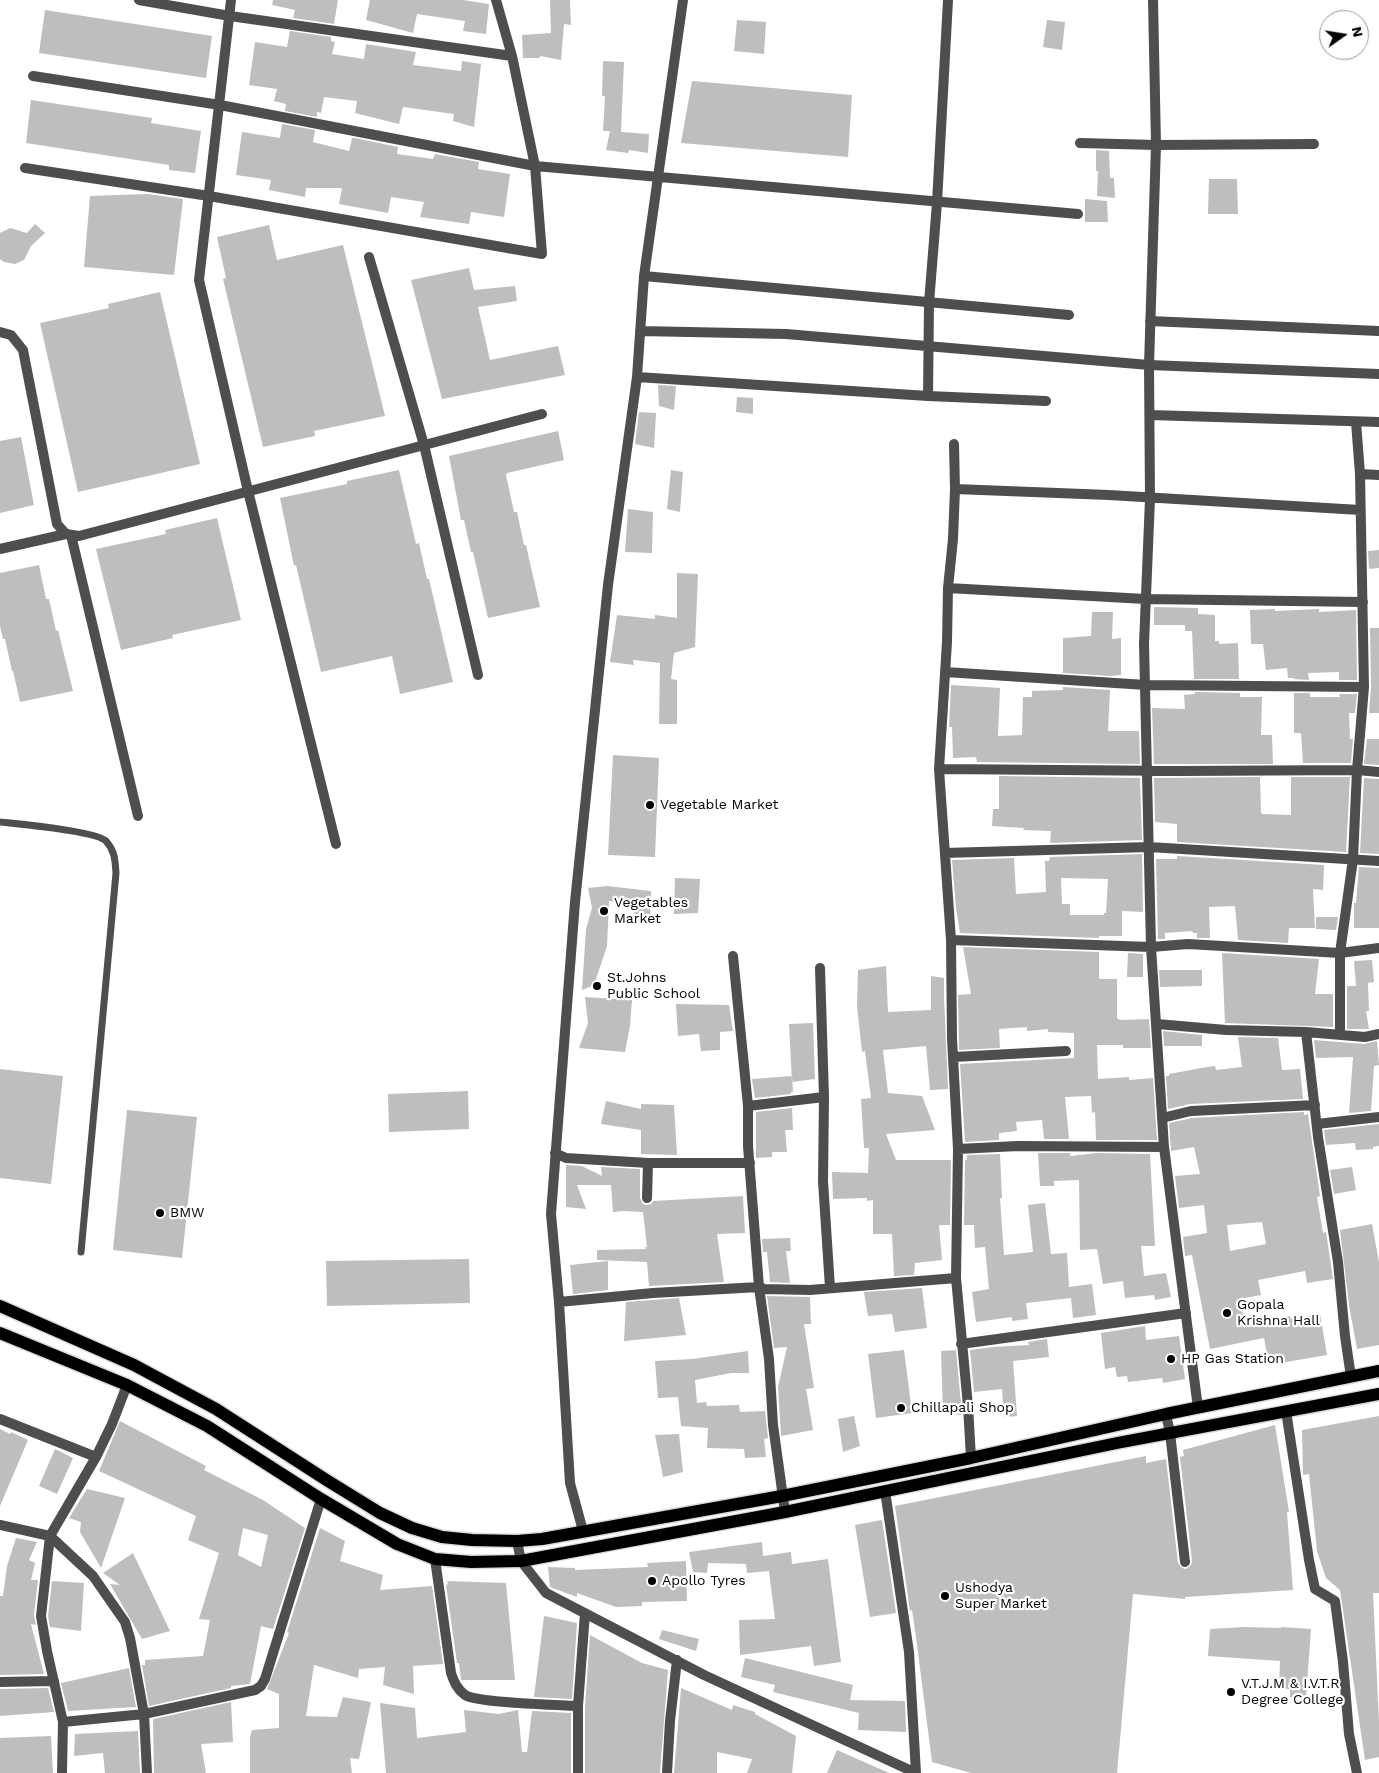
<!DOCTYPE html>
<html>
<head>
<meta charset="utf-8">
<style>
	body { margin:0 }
	#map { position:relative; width:1379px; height:1773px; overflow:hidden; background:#fff; font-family:"Work Sans",sans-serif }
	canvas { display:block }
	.north { position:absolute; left:1319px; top:10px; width:50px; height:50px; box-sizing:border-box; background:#fff; border:1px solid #999; border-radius:50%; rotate:77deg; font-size:14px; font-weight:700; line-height:20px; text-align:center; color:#000 }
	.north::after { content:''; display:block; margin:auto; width:18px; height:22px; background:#000; clip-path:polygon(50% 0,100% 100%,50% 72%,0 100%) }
</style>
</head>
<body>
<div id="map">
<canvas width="1379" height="1773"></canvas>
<div class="north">N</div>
</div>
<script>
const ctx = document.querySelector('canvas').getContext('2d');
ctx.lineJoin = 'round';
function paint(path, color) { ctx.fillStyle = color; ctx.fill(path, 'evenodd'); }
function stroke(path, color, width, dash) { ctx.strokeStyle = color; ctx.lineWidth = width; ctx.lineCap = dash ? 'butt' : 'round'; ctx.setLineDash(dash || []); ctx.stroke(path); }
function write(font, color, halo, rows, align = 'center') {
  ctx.font = font + ' "Work Sans",sans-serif'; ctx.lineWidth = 4.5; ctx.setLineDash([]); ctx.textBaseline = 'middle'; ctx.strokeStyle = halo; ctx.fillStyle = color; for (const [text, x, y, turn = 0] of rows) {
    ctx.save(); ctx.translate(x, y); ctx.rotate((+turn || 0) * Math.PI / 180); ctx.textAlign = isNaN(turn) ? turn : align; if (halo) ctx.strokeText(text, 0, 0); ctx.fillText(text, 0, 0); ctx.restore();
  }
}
const building = new Path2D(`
	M273,0H338L334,24L293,18L295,10L272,5Z
	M370,0H463L489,4L486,34L463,31L465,21L417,14L413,33L366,20Z
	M550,0H570L571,25L564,24L561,60L540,56V58H523L522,35L551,33Z
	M45,10L212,36L206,78L39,53Z
	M737,20L766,22L764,54L734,51Z
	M1047,20L1065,22L1062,50L1043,47Z
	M290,31L331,37V41L335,42L332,54L364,59L366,44L416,52L413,65L461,71L462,61L481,64L474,127L453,121L454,114L403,107L399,124L355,113L357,101L324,97L321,113L317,112V117L285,111L286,104L274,101L277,89L249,85L255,42L287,47Z
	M603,61L624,62L621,132L649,134L648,153L629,150L628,153L606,150L610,131H603L605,96H602Z
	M692,81L852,95L848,157L681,143Z
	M31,100L152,118L151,123L201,131L195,173L169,170V165L26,143Z
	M282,124L315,130L313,142L349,151L352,138H355L398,147L397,154L433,159L435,154L479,162L478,169L510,174L504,217L471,212L469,224L420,217L424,202L391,197L388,213L339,204L342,188H306L305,197L269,190L271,180L236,175L242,132L280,138Z
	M1096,150L1109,151L1110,178H1114L1115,198L1097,196L1098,171H1096Z
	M1209,179H1237L1238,214H1208Z
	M148,194L183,199L174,275L84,267L90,196Z
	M1085,199L1107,201L1108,222H1085Z
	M35,224L45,233L31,246L24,260L15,264L4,262L0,259V233L10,228L27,233Z
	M269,225L277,260L343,245L385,416L314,431L315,436L263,447L223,279L226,278L217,237Z
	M469,268L474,290L515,286L517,301L478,307L490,360L558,346L565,375L442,399L411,280Z
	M160,292L200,464L78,492L40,323L109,308L108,304Z
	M658,385L676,386L674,410L659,406Z
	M737,397L753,398V414L736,412Z
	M639,412L656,413L654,448L635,444Z
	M558,431L564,460L507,473L506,475L514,512H517L524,545H526L540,607L488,618L473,552H471L464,520H461L449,456Z
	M21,437L34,505L0,513V441Z
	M399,470L416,544L419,543L427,579H429L453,682L400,694L392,656L321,672L296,565L294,566L280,498L347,484V481Z
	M671,470L683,472L680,512L667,509Z
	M628,509L653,512L652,553L625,552Z
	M217,518L241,620L172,635L173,638L121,650L96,549L166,534L165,530Z
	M1379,550V568L1369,569L1368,551Z
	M39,565L46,599H49L56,631L58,630L73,691L20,702L13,671H12L5,639H3L0,626V573Z
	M677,573L698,574L695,647L674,653L671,679L677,680V724H659L660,663L633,660L634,665L610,662L617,615L655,619V615L677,618Z
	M1154,607L1198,608V614L1215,615V641H1219V644L1238,643L1239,679H1194L1192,631H1185V625H1154Z
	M1275,609V611L1319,609V612L1356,610L1357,680H1339V672L1308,673L1309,680L1294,679V678H1288L1287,668L1266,670L1263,644H1251L1250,610Z
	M1092,612H1113L1112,639L1121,638V675L1111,676L1063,673V638L1091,636Z
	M1370,628H1379V713H1369L1371,687Z
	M951,685L1000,688L998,736L1022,735L1023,697H1032V691L1063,690V687L1110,690L1108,731H1139L1140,764L977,762L976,757L953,758L952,727H949Z
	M1195,692L1240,693V697H1262L1261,735H1272L1273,764H1154L1152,708L1185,709L1184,695L1195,694Z
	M1294,693H1310V697H1340L1339,694H1357L1355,713H1349L1350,739H1353L1351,763H1303L1301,733H1294Z
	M1367,739H1379V765L1364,764Z
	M613,755L659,758L655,857L608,855Z
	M999,776L1140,778L1142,840L1050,843L1051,831L1023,830L1024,828L992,826L993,809H999Z
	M1260,777L1261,813L1263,814L1291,815V777H1350L1346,852L1177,842V824L1155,822L1154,778Z
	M1364,778L1379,779V854L1360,853Z
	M1142,854L1143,912L1122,911V936H1099V938L960,933L956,908L952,860L1014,858L1016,894L1046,892L1045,861H1049L1050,857ZM1061,878L1108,879L1106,913H1104V915H1070V904H1062Z
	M1177,856L1324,865L1323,890L1313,889L1315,928H1289L1288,943L1238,940L1235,906L1209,907L1210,938H1197V933H1193L1192,931L1165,933V939H1158L1156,859H1177Z
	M1359,867L1379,868V928H1354V903H1356Z
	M675,878L700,879L698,913L674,914Z
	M607,886L651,891L650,922L634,921L635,903L609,901L607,946L594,985L582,990L586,929L592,908L588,888Z
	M1316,917H1338L1336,930L1316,929Z
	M963,947L1099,952V979H1117V1018L1120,1020L1149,1019L1151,1048H1123V1045H1097L1098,1079L1129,1077V1080L1153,1078L1157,1140H1096L1095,1112L1092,1113L1091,1096L1065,1097L1069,1139H1044L1042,1120L1016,1122L1017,1131L999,1133V1140L965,1142L960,1064L1074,1058V1033L1048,1032V1029L1027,1031V1027L999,1029L1000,1048L959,1050L958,995L971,994Z
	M1128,953L1143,954V977H1127Z
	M1222,953L1319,959L1315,994H1333V1027L1225,1023Z
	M1372,960L1374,982L1368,983L1369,1011H1366L1369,1029H1347V986H1356L1354,961Z
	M886,966L888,1012L931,1010V976L944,978V996L948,1089L930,1090L926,1046L883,1050L888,1093L922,1096L935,1130L886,1134L896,1160H951L950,1225H939L942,1260L915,1263L914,1275L894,1276L892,1234H873V1200L867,1201V1198L833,1199L832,1172L868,1173L869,1148H864L861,1099L871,1098L865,1051L862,1052L857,1006L858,970Z
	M1159,970H1202V986L1160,987Z
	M585,997L632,1000L630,1026L625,1052L579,1048L588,1023Z
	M676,1004L729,1005L733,1031L720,1032V1050L701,1051L699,1034L678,1036Z
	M813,1023L815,1079L792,1082L789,1024Z
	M1163,1031L1202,1035V1046H1164Z
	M1238,1037L1278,1038L1282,1070L1300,1069L1303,1099L1190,1104L1168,1109L1166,1076H1169V1074L1207,1067L1215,1066L1216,1070L1242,1067Z
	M1314,1040L1364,1044L1377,1041L1379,1065L1374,1066L1371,1111L1349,1113L1353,1057L1316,1058Z
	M0,1069L63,1076L51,1184L0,1178Z
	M792,1076L793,1092H791V1094L755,1098L752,1079Z
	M468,1091L469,1129L389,1132L388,1094Z
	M606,1101L641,1109V1104L674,1105L677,1155L641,1154V1130L601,1124Z
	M792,1108L793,1130H785L787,1152H772V1157L756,1158V1112Z
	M127,1110L197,1117L182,1258L113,1250Z
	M1304,1112V1115L1308,1114L1320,1196L1317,1197L1323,1233L1326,1232L1333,1279L1307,1283L1305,1271L1258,1280L1261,1295L1240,1299L1245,1325L1290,1316L1291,1319L1320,1314L1327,1355L1269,1365L1264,1338L1210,1349L1192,1255L1185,1256L1183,1237L1207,1233L1204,1205L1179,1208L1175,1176L1200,1174L1194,1147L1171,1151L1169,1123L1192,1118ZM1262,1222L1266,1244L1230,1251L1227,1225Z
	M1379,1124V1146L1373,1147V1149L1356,1150L1355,1143L1326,1145L1324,1130Z
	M1038,1153H1070V1156L1097,1153L1150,1154L1155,1246H1141L1144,1276L1166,1273L1171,1297L1155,1300L1154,1295L1125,1298L1123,1281L1103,1284L1097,1249L1080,1250L1079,1180L1054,1181V1186H1040Z
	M1000,1154L1002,1198H1000L1004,1255L1033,1252L1028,1205L1045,1203L1051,1254L1067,1253L1069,1287L1092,1284L1096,1315L1073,1318L1071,1298L1026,1303L1028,1319L1012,1321V1317L976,1322L972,1292L989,1289L985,1247L975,1248L974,1225H964L965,1160H967V1155Z
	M566,1165L582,1166L602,1176L601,1167L640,1169V1198L643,1204L646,1205L651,1204L653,1201L743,1196L745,1233L717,1234L724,1282L649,1286L647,1262L597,1260V1250L646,1249L645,1247H647L643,1212L624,1211L613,1212L611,1185H577L586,1209L566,1207Z
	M1352,1167L1356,1190L1334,1194L1330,1170Z
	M1372,1224L1379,1262V1345L1357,1349L1349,1305L1340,1230Z
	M790,1238L791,1251H786L790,1283L770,1282L767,1252H763L762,1239Z
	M469,1259L470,1303L327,1306L326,1261Z
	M608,1261V1290L573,1294L570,1265Z
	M922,1288L927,1328L895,1332L892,1314L868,1316L864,1292Z
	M767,1296L810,1297L811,1324H804L814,1388L806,1389L813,1430L781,1436L778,1387L787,1347L774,1348Z
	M679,1298L686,1335L624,1341L626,1302Z
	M1145,1326L1146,1340L1179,1336L1185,1379L1163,1383L1162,1378L1128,1382L1127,1376L1117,1377L1115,1367L1105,1369L1101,1333Z
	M1047,1339L1049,1357L1013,1361L1017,1416L1004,1417L1002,1389L974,1392L970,1350L993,1347L1029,1345L1028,1342Z
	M904,1350L912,1413L876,1418L868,1354Z
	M956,1350L961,1404L962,1415L943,1413L941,1351Z
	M748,1351L749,1373H731L695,1380L697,1403L706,1402L707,1406L739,1405L740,1412L765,1411L768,1438L764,1439L766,1457L745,1458L744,1449L707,1448L708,1428L681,1426L678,1397L658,1398L655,1361L692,1359Z
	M854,1416L860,1446L843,1452L838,1419Z
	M1379,1416V1593H1373L1379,1722V1757L1365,1760L1340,1590L1326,1578L1317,1551L1309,1474L1303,1475L1302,1430Z
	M120,1421L206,1466L204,1470L263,1500L305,1528L273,1629L261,1626L250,1684L231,1686V1688L149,1706L142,1665H145V1660L203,1656L210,1620L199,1619L219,1553L188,1540L196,1516L99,1471ZM243,1528L268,1535L261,1567L238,1555Z
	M1275,1425L1289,1512H1287L1293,1590L1185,1597V1599L1133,1594L1117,1773H971L932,1762L916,1637L912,1610L910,1611L895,1506L1146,1456V1463L1166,1459L1178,1563L1182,1568L1186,1569L1191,1565L1192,1561L1180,1457L1184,1456L1183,1450Z
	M0,1429L10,1434L11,1432L28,1440L0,1506Z
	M679,1434L683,1472L663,1477L655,1435Z
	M55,1449L73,1458L57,1494L39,1486Z
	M87,1489L125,1498L101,1568L80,1532L81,1522L69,1518Z
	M882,1520L896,1613L870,1617L855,1525Z
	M320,1528L345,1541L340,1561L383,1575L380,1590L432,1586L443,1664L413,1666L414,1694L383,1685L385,1667L359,1669L358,1678L314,1665L306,1716L337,1717L343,1697L371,1702L359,1759L350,1758L352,1773H250V1737L252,1730L279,1728V1694L267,1689L289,1633L287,1632Z
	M16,1538L37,1542L29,1560L35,1563L31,1580H38L34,1615L36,1625L31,1624L44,1674L0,1675V1596H3L7,1566Z
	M762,1542L763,1556L791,1552L792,1564L828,1559L841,1662L814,1666L811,1646L740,1655L739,1620L775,1619L769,1571L747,1573L746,1564L708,1563L707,1573L693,1572L689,1552Z
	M133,1553L170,1631L142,1639L110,1584L120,1585L103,1573Z
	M686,1561L687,1601L642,1602V1606L616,1607L577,1593V1597L550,1587L548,1567L575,1568V1570L648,1567L647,1563Z
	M52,1581L84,1583L81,1631L50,1627L48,1616Z
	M447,1581L506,1583L515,1680H461L459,1663H457L446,1585L448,1584Z
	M544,1616L577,1623L572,1699L534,1697Z
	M1244,1627L1281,1628V1627L1311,1629L1306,1698L1290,1697V1689L1279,1688L1280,1661L1208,1656L1210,1629Z
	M662,1630L699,1639L696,1651L659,1639Z
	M590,1635L642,1663L668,1670L660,1773H585V1706Z
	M745,1658L853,1685L850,1700L905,1701L906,1732L858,1730L859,1713L773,1692L775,1685L741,1677Z
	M129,1668L136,1707L68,1711L61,1683Z
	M48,1688L54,1712L0,1716V1689Z
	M681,1688L732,1710L733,1705L755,1712V1714L796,1736L792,1773H747L752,1759L717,1752V1773H674Z
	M231,1702L233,1742L201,1744L206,1773H154L153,1719Z
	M380,1703L415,1708L417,1738L466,1732L464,1710L499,1714L518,1710L522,1752H527L532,1711L571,1713V1773H386Z
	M138,1731L140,1773H105L103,1753L74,1756L75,1734Z
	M51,1736L53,1773H0V1738Z
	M837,1750L889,1773H827Z`);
const lane = new Path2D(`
	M0,822C18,824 96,831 106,841C115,851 115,860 116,873L81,1252`);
const street = new Path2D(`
	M139,0L230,16L512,56
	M231,0L199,280L248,491L336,844
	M496,0L512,56L535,166L1078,214
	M1153,0L1156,145L1149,365L1150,499L1144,644L1151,947L1164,1147L1198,1408
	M1080,143L1156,145L1314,144
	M25,168L209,196L542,254L535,166L220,105L33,76
	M369,257L424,445L478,675
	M644,276L1069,315
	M1150,321L1379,331
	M640,331L786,334L1149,365L1379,374
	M0,332L11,335L23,350L57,524L66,534L79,536L542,414
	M637,377L928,396L1046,401
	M928,396L929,303L937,203L948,0
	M1150,415L1379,422
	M954,444L955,489L953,539L948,588L947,642L939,769L951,940L952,1039L958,1149L956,1278
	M1360,474L1379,475
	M955,489L1109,495L1360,510
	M71,535L138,816
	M0,549L66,534
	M948,588L1145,599L1363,602
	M945,672L1146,685L1364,687
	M939,769L1181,771L1357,770L1379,772
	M945,853L1149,847L1379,861
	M951,940L1151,947L1188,944L1340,953L1379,948
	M733,956L748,1106
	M820,968L824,1097
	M1157,1024L1226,1030L1306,1032L1318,1137L1338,1262L1345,1336L1351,1377
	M1306,1032L1365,1037L1379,1034
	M1340,1035V953L1353,859L1357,770L1364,687L1360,474L1356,422
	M954,1057L1066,1051
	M1162,1118L1191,1111L1315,1105
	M1317,1124L1379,1117
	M958,1149L1018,1146L1164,1147
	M555,1153L566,1158L648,1163H750
	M647,1198L648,1163
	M559,1302L653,1293L759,1287L764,1289L810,1290L956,1278L968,1406L971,1458
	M961,1344L1186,1313
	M1286,1411L1309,1560L1315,1589L1335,1601L1343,1662L1349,1734L1357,1773
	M1166,1414L1170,1433L1185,1562
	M0,1419L96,1457
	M785,1512L773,1425L769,1359L759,1287L748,1146V1106L824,1097L823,1181L830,1288
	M0,1525L50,1536L93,1576L125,1622L130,1638L144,1714L147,1773
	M583,1531L570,1483L559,1302L551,1214L575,902L608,585L637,377L644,276L683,0
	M517,1541L521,1561L546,1593L704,1675L916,1773L909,1652L885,1491
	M435,1559L451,1673C454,1682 457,1689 465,1695C477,1703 559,1705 578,1706
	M0,1682L54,1681
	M63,1722L144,1714L255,1690L261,1686L265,1679L321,1499
	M62,1773L63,1722L47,1651L41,1616L50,1536L96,1457L112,1424L127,1385
	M578,1773V1706L585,1613
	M667,1773L670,1721L677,1660`);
const primary = new Path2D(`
	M0,1306L134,1365L216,1409L328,1481L380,1513L412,1528L442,1537L472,1540L517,1541L542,1539L782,1496L971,1458L1166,1414L1379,1371
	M0,1333L127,1385L207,1426L321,1499L397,1544L435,1559L471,1562L521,1561L785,1512L1117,1443L1379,1394`);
const markers = [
	[650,805,5,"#000"],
	[604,911,5,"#000"],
	[597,986,5,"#000"],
	[160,1213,5,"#000"],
	[1227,1313,5,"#000"],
	[1171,1359,5,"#000"],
	[901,1408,5,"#000"],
	[652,1581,5,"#000"],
	[945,1596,5,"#000"],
	[1231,1692,5,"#000"]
];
const poiNames = [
	["Vegetable Market",660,805],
	["Vegetables",614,903],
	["Market",614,919],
	["St.Johns",607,978],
	["Public School",607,994],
	["BMW",170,1213],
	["Gopala",1237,1305],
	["Krishna Hall",1237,1321],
	["HP Gas Station",1181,1359],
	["Chillapali Shop",911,1408],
	["Apollo Tyres",662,1581],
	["Ushodya",955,1588],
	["Super Market",955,1604],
	["V.T.J.M & I.V.T.R",1241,1684],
	["Degree College",1241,1700]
];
paint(building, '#bebebe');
stroke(primary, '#dbdbdb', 15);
stroke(lane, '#4e4e4e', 7);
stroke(street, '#4e4e4e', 10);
stroke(primary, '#000', 12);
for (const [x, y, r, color] of markers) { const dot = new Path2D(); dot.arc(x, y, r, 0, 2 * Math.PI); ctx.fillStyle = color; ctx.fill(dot); stroke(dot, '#fff', 2); }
write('14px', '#000', '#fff', poiNames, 'left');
</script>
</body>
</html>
